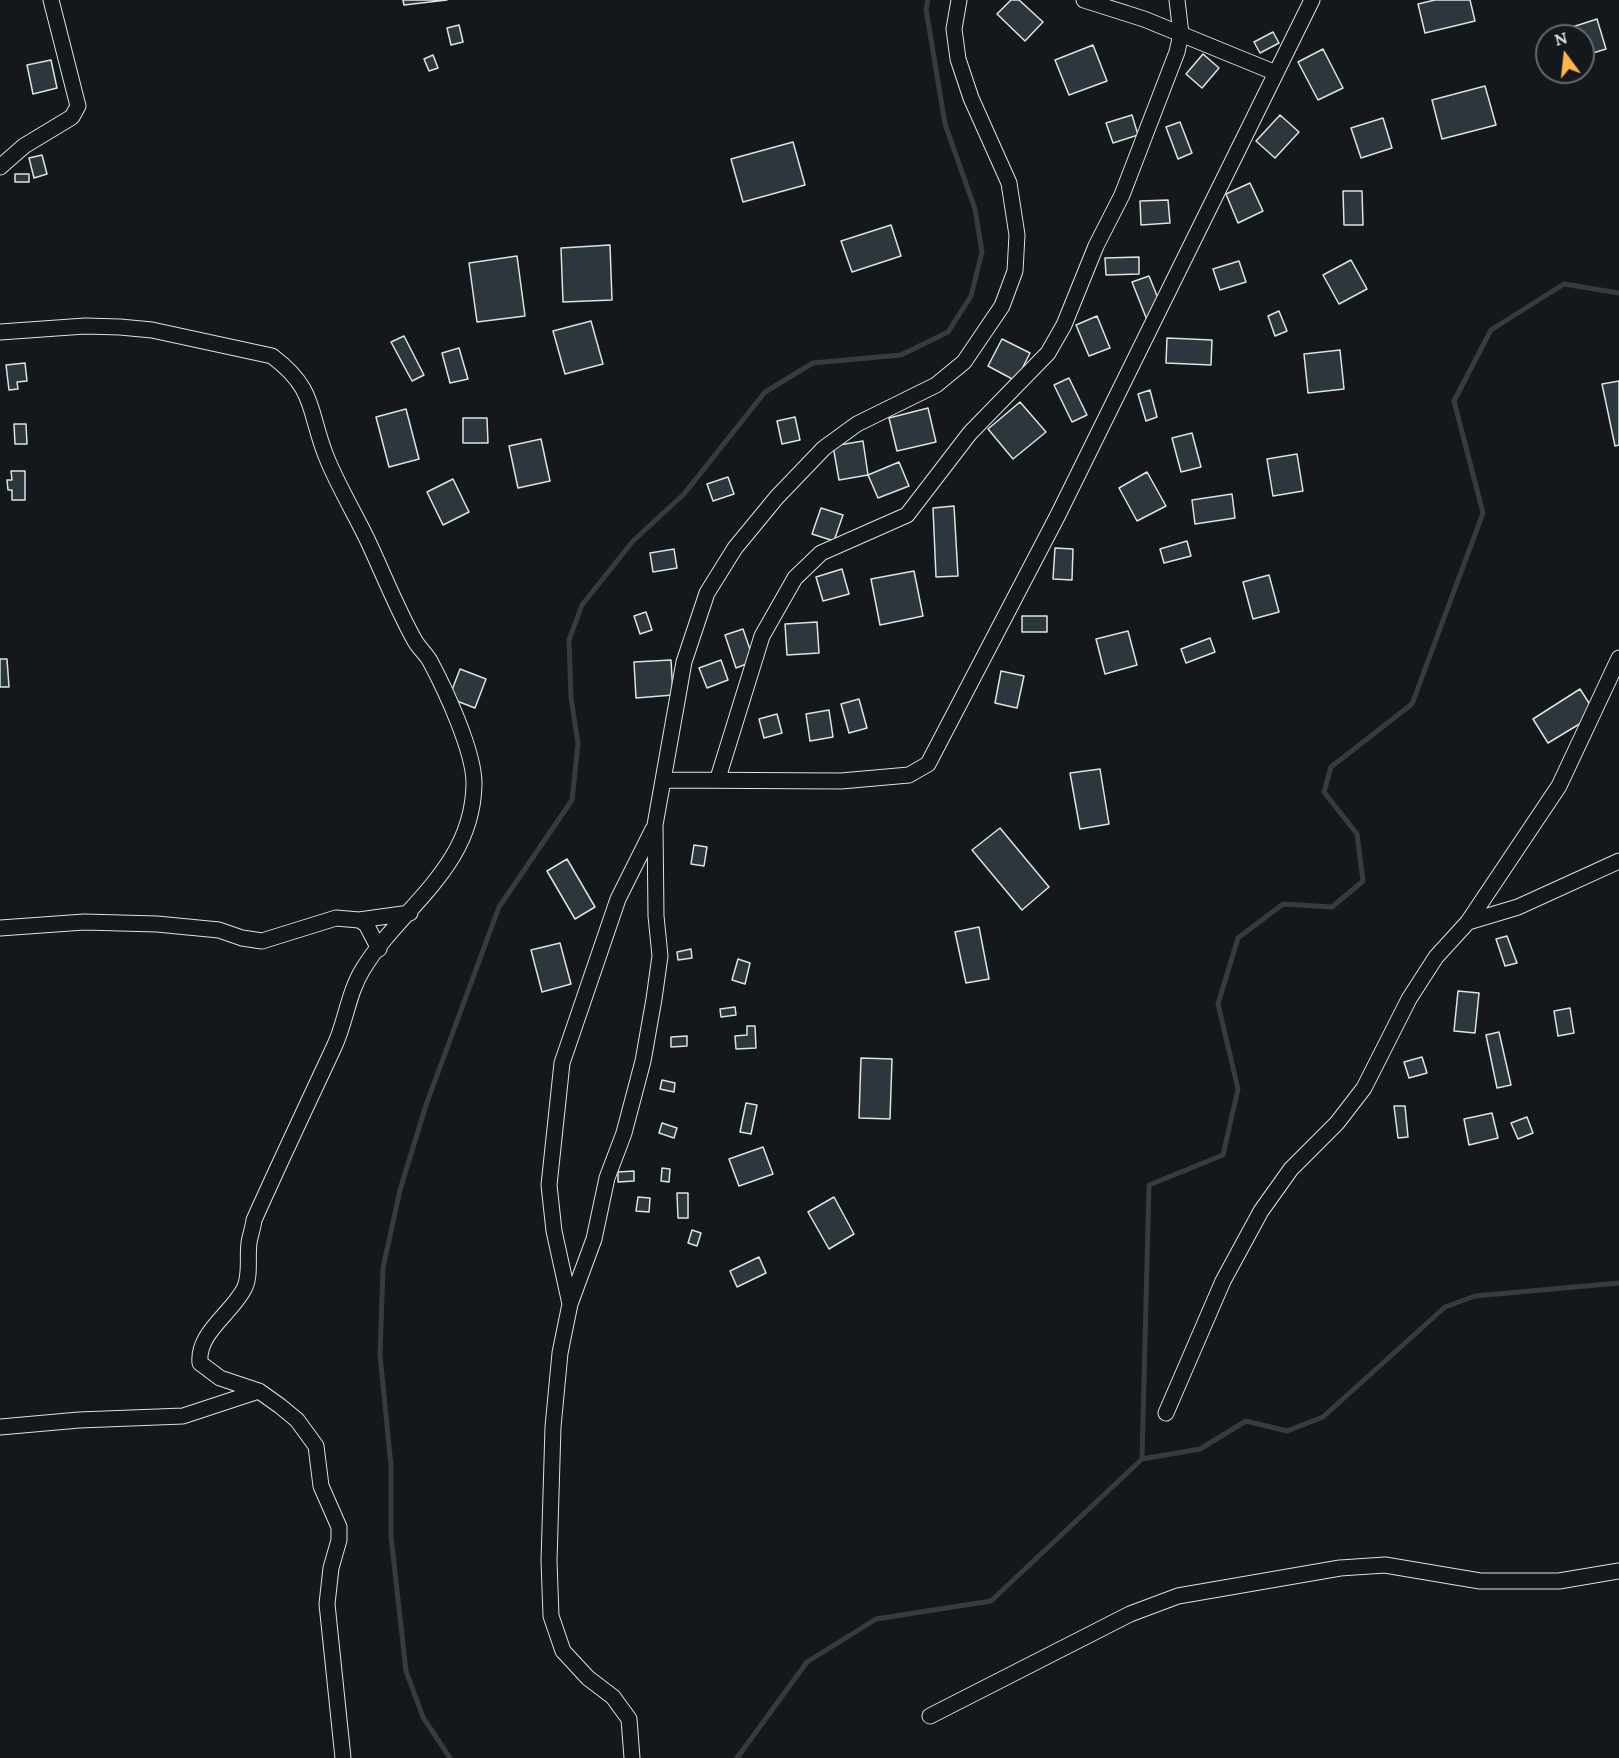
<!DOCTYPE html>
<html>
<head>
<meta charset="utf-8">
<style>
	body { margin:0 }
	#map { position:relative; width:1619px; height:1758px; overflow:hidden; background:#14181c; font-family:Lora,serif }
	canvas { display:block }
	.north { position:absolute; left:1535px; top:24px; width:60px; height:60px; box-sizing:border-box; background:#14181c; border:2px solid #626a69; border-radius:50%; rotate:345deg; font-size:16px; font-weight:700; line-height:24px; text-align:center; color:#d8e6dc }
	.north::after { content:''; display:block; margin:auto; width:21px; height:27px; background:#ffb74d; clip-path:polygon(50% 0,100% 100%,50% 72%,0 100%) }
</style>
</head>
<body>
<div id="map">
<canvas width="1619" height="1758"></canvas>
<div class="north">N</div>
</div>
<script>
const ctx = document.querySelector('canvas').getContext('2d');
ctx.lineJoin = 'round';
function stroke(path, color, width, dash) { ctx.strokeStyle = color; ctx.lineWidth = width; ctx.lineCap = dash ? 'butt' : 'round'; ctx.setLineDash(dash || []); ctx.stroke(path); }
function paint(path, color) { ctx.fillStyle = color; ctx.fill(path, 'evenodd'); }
const stream = new Path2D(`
	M1142,1459L1200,1449L1246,1421L1287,1431L1323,1417L1445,1307L1475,1296L1619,1283
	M450,1758L423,1717L406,1671L391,1536V1466L380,1355L383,1268L400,1190L426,1105L499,907L572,800L578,744L571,697L569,640L582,605L633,541L684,494L765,392L813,363L901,355L948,332L971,296L982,252L975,209L945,124L926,9L928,0
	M737,1758L807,1662L876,1619L991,1601L1142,1459L1149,1185L1223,1155L1238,1089L1218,1004L1238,938L1283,904L1332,907L1363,881L1357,834L1324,792L1331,767L1412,704L1483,513L1454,401L1491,330L1564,284L1619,293`);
const building = new Path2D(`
	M403,0H447L404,5Z
	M1011,0H1019L1043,22L1025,41L997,14Z
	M1435,0H1470L1475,21L1425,33L1418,4Z
	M1597,19L1606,49L1583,56V36H1562L1560,31Z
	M459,25L463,42L451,45L447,28Z
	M1273,32L1279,43L1260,53L1254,42Z
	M1093,45L1107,81L1069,95L1055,60Z
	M1323,49L1343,88L1318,100L1298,62Z
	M1203,54L1219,68L1202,88L1186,74Z
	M433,55L438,68L429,71L424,59Z
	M51,60L57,88L33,94L27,65Z
	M1485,86L1496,125L1442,139L1432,100Z
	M1132,115L1138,135L1113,143L1106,123Z
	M1280,115L1299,132L1275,158L1256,141Z
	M1383,118L1392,148L1361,158L1351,128Z
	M1180,122L1192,153L1178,159L1166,127Z
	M793,142L805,185L743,202L731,159Z
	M42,155L47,174L34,178L29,158Z
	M15,174H29V182H15Z
	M1250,183L1263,211L1238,223L1226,194Z
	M1343,191H1362L1363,225H1344Z
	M1168,200L1170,223L1141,225L1140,201Z
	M891,225L901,256L852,272L841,241Z
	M610,245L612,300L563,302L561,248Z
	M517,256L525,316L477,322L469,263Z
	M1139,257V274L1106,275L1105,258Z
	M1351,260L1367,289L1339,304L1323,275Z
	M1239,261L1246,282L1220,290L1213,269Z
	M1149,276L1164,313L1147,320L1132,282Z
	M1279,311L1287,331L1275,336L1268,316Z
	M1097,316L1110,348L1089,356L1076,325Z
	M591,321L603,364L565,374L553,331Z
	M404,336L424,375L412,381L391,342Z
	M1167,338L1212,340L1211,365L1166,363Z
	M1002,339L1030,353L1016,381L988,366Z
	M459,348L468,379L450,383L442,353Z
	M1340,350L1344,389L1308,393L1304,354Z
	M25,363L27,381L17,382L18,389L9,390L6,365Z
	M1069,378L1087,415L1072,422L1054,385Z
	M1619,381V445L1615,446L1602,384Z
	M1150,390L1157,417L1146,421L1138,394Z
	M1020,402L1046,432L1013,459L988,429Z
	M928,408L936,442L897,451L889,418Z
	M406,409L419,459L389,467L376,417Z
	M795,417L800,440L782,444L777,421Z
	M463,418H487L488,443H463Z
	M14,424H26L27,444H15Z
	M1192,433L1201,467L1181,472L1172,438Z
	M541,439L550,481L518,488L509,446Z
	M863,441L868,475L839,480L833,446Z
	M1297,454L1303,491L1273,496L1267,459Z
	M899,462L909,486L878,498L868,475Z
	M11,471H25V500H12V490H8L7,480H12Z
	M1147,472L1166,506L1137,521L1119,488Z
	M728,477L734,494L713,501L707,484Z
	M453,479L469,512L443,525L427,492Z
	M1232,494L1235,518L1195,524L1192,500Z
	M954,506L958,576L936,577L933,508Z
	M821,508L843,515L834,541L812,534Z
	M1187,541L1191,556L1164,563L1160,549Z
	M1055,548L1073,549L1072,580L1053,579Z
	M674,549L677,568L653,572L650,553Z
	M842,569L849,594L823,601L816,577Z
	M914,571L923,616L880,625L871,579Z
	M1269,575L1279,612L1253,619L1243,582Z
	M646,612L652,630L640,634L634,616Z
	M1022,616H1047V632H1022Z
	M817,622L819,653L787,655L785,624Z
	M743,629L754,661L736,668L725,635Z
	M1128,631L1137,665L1105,674L1096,639Z
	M1210,638L1215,652L1186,663L1181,649Z
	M0,659H7L9,687H0Z
	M671,660L673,695L636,698L634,662Z
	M721,660L728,680L707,688L699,668Z
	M460,669L486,679L475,708L449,698Z
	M1001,671L1024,676L1017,708L995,703Z
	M1580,689L1596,714L1548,743L1533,719Z
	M859,699L867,728L849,733L841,704Z
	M829,710L833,737L810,741L806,714Z
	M777,714L782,733L764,738L759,719Z
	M1100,769L1109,824L1080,829L1070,773Z
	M1000,828L1049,887L1022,910L972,850Z
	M694,845L707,847L704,866L691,864Z
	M567,859L595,907L575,919L547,871Z
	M979,927L989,979L966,983L955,932Z
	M1507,936L1517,963L1505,966L1496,939Z
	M560,943L571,984L542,992L531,950Z
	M691,949L692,958L678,960L677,952Z
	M738,959L750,963L745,984L732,980Z
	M1458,991L1479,993L1475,1033L1454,1031Z
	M735,1007L736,1015L721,1017L720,1009Z
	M1570,1008L1574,1033L1558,1036L1554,1011Z
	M747,1026H755L756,1048L736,1049L735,1036L747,1035Z
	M1499,1032L1511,1085L1497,1088L1486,1035Z
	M687,1036V1046L671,1047V1037Z
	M1422,1057L1427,1073L1409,1078L1404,1062Z
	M861,1058L892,1059L890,1119L859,1118Z
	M662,1080L675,1083L674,1092L660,1089Z
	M746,1103L757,1105L751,1134L740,1132Z
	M1394,1106H1405L1408,1137L1398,1138Z
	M1492,1113L1498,1138L1469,1145L1464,1119Z
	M1527,1117L1533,1133L1518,1139L1511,1123Z
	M662,1123L677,1128L674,1138L659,1133Z
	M763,1147L773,1174L739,1186L729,1159Z
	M662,1168L670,1169L669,1182L661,1181Z
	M634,1171V1181L618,1182V1172Z
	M677,1193H688V1218H678Z
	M638,1197L650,1198L649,1212L636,1211Z
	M834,1197L854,1234L829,1249L808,1212Z
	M692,1230L701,1233L697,1246L688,1243Z
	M759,1257L766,1273L737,1287L730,1271Z`);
const street = new Path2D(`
	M1084,0L1144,19L1276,73
	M0,167L24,146L72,117L78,106L51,0
	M0,332L85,326L120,327L152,330L272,356C316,389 308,410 326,456C337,484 354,512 367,539C383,573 397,609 415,641C419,648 426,654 430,661C445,689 475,753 474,785C472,869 401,907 363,969C348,993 346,1022 334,1047C307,1105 280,1162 254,1220C253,1228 250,1236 249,1243C247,1258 251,1276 244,1289C231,1314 197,1333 200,1363L220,1378L259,1391L280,1406L297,1420L316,1446L321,1486L339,1527V1540L331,1568L327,1604L343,1758
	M718,778L762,636L795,578L821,553L907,515L970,433L1048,353L1064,325L1096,246L1122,195L1177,52L1181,34L1177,0
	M664,780L841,781L909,775L928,764L1058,515L1312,0
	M359,920L410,913
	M1468,922L1518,907L1619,861
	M0,928L84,922L157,924L219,930L242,938L262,941L336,918L359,920L366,924L379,949
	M570,1304L554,1231L549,1185L562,1063L618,899L653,829
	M1166,1413L1223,1281L1261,1211L1291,1169L1337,1123L1364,1088L1409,999L1436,957L1468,922L1559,786L1619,658
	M0,1427L79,1420L183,1416L259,1391
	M930,1716L1130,1614L1178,1596L1340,1568L1385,1565L1480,1581H1559L1619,1571
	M632,1758L629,1719L613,1697L588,1678L563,1651L551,1616L549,1561L553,1427L560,1353L570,1304L594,1239L607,1178L624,1133L643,1061L654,999L660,956L656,916L655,825L684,662L707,593L735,548L777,497L824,448L857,424L936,385L964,362L1002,306L1015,271L1017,235L1009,183L971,98L958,59L954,29L959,0`);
stroke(stream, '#363b3e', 5);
paint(building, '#2c363c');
stroke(building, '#d8e6dc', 1.5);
stroke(street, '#d8e6dc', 17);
stroke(street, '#14181c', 15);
</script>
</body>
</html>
